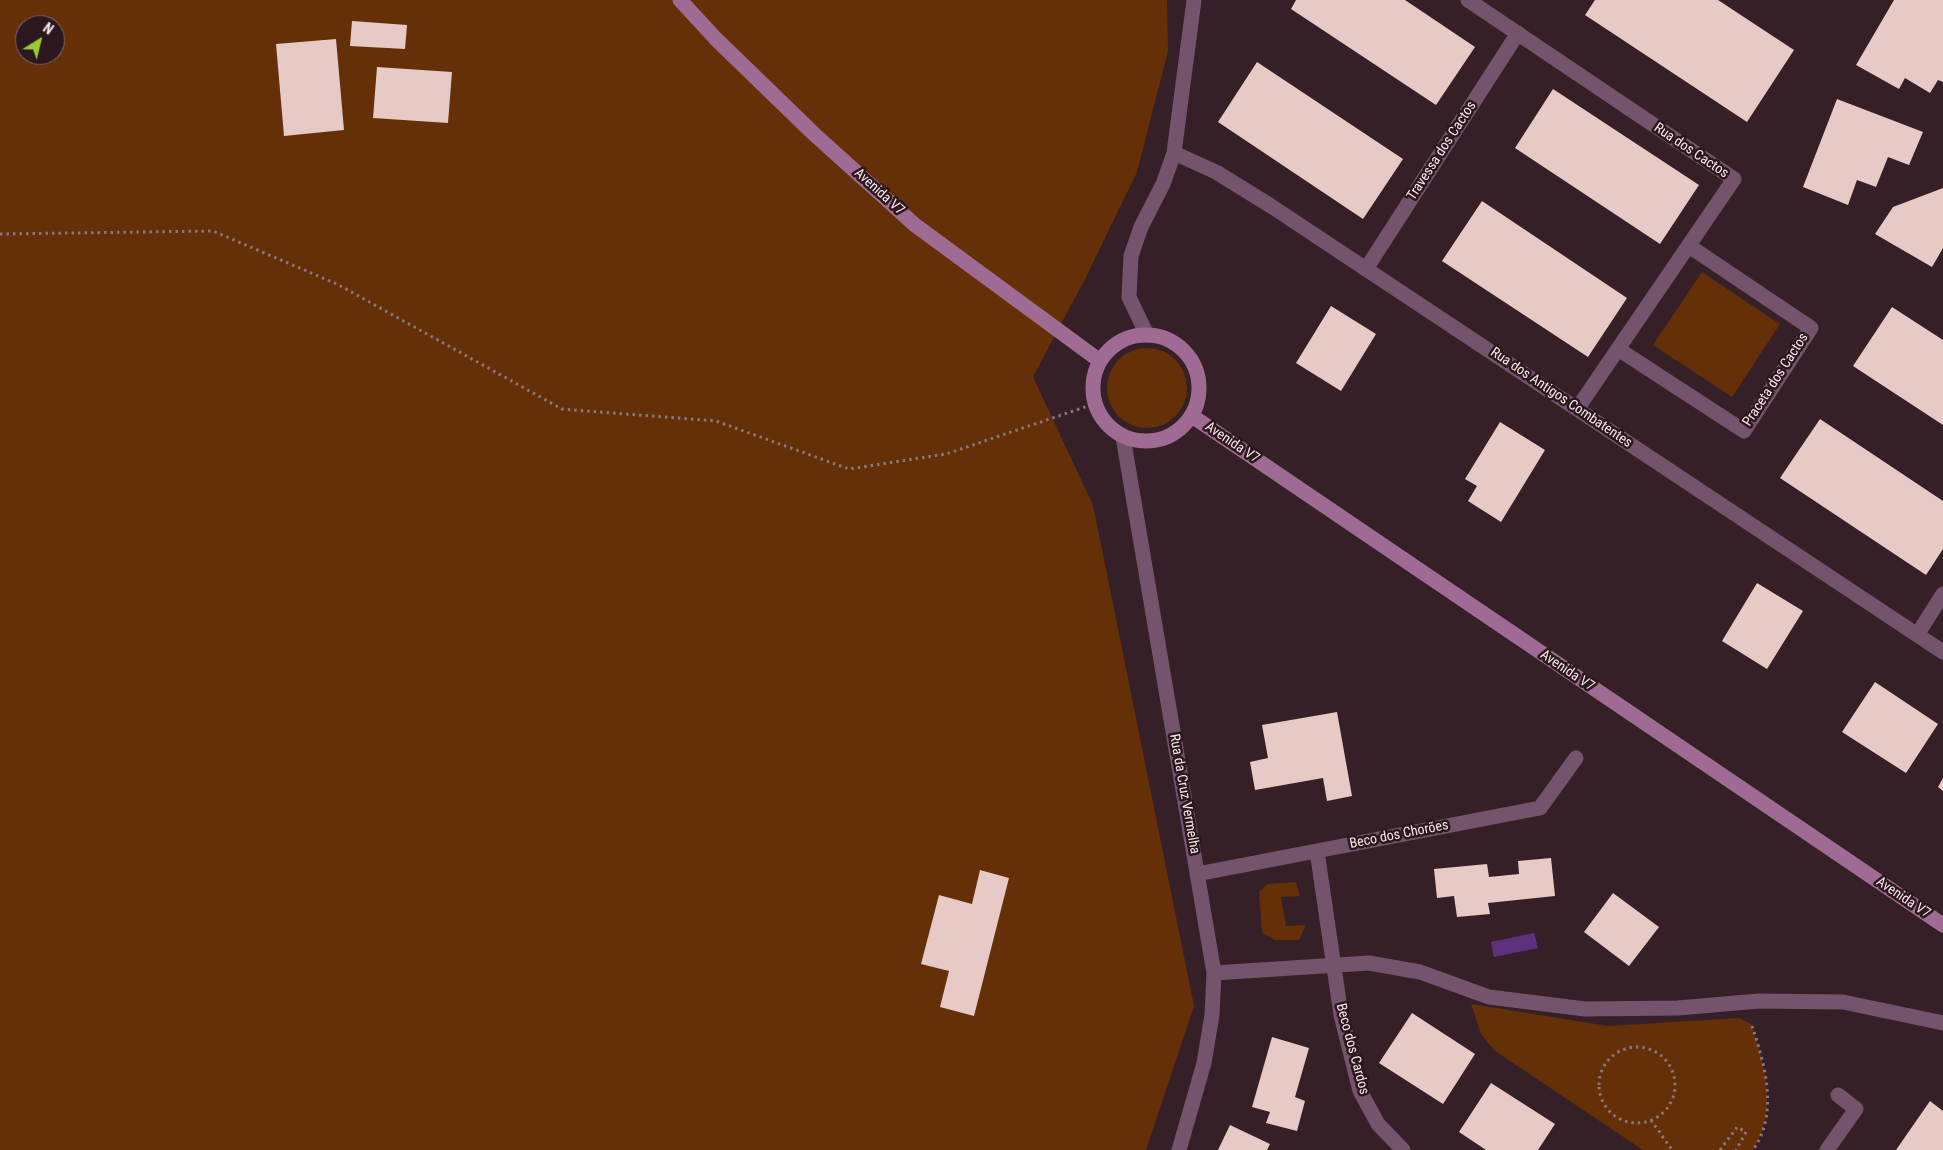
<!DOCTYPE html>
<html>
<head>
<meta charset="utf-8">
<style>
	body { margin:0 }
	#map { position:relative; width:1943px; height:1150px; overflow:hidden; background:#362027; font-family:"Roboto Condensed",sans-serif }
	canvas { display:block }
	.north { position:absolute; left:15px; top:15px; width:50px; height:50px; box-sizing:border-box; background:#2b171d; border:1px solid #7d6b70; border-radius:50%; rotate:36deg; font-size:14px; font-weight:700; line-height:20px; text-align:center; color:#f7e8ec }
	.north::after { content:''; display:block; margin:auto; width:18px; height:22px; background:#9acb35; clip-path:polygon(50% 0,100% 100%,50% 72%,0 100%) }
</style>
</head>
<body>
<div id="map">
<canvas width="1943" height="1150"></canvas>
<div class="north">N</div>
</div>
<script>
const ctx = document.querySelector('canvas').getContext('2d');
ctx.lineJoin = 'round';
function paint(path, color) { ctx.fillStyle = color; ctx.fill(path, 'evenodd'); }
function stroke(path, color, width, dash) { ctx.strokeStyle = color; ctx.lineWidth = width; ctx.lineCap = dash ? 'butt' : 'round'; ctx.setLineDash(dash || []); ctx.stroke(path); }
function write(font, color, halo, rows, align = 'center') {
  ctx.font = font + ' "Roboto Condensed",sans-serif'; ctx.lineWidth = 5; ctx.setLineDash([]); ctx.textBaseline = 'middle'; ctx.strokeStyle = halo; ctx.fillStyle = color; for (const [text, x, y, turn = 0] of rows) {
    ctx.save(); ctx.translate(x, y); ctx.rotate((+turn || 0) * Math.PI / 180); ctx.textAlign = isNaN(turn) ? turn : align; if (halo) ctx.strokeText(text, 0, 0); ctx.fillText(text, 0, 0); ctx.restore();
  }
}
const green = new Path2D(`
	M0,0H1167L1168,51L1137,172L1086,277L1033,377L1093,505L1194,1006L1146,1150H0ZM25,25H55V55H25Z
	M1702,272L1780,324L1732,397L1653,345Z
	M1107 388a40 40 0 1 1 80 0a40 40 0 1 1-80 0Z
	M1296,882L1300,896L1281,897L1286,926L1306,925L1299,940H1274L1262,932L1259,892L1268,884Z
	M1471,1004L1608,1026L1739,1018L1751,1024C1765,1065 1778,1111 1753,1150H1643L1495,1051L1481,1034Z`);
const water = new Path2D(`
	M1534,933L1538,948L1494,957L1491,942Z`);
const building = new Path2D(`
	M1296,0H1405L1475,47L1436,105L1291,9Z
	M1595,0H1718L1794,50L1747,122L1585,15Z
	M1894,0H1943V82L1938,80L1930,93L1905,78L1899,89L1856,65Z
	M352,21L407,25L405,49L350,46Z
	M336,39L344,130L284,136L276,44Z
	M1257,62L1403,159L1363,219L1218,122Z
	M377,67L452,72L448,123L373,118Z
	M1553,89L1699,185L1660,244L1515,148Z
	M1837,99L1923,132L1909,165L1888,157L1876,187L1857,180L1848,205L1803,187Z
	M1943,188V248L1932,267L1875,234L1893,207Z
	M1482,201L1627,298L1588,357L1442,261Z
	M1331,306L1376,334L1341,391L1296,363Z
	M1892,307L1943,340V425L1853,366Z
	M1820,419L1943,501V549L1926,575L1780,478Z
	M1500,422L1545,450L1501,522L1468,501L1477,486L1465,479Z
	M1757,583L1803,611L1767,669L1722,641Z
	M1875,682L1938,724L1906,773L1842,732Z
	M1337,712L1352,796L1327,801L1323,778L1255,790L1250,762L1268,758L1262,725Z
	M1943,778V791L1938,787Z
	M1551,858L1555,896L1488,903L1490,914L1457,917L1454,896L1437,898L1434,869L1487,864L1489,877L1519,874L1518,861Z
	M980,870L1009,878L974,1016L940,1007L949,971L921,964L939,895L972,904Z
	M1613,893L1659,927L1629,966L1584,932Z
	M1412,1013L1475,1054L1443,1104L1379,1063Z
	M1272,1037L1309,1048L1295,1097L1305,1101L1297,1131L1266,1123L1270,1112L1252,1107Z
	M1491,1083L1555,1124L1538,1150H1486L1459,1132Z
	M1930,1101L1943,1111V1150H1896Z
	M1230,1125L1270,1144L1267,1150H1218Z`);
const path = new Path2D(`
	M0,234L213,231L337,284L562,409L716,421L849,469L946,454L1094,404
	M1752,1026C1765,1065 1779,1113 1753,1150
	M1599 1085a38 38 0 1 1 76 0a38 38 0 1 1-76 0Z
	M1651,1120L1672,1150
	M1720,1150L1737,1127L1746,1132L1736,1150`);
const street = new Path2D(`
	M1468,0L1734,179L1577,409
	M1174,153L1216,172L1271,206L1943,652
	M1366,269L1518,33
	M1147,335L1129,297L1131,256L1141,227L1163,184L1174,153L1194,0
	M1618,349L1744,431L1811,328L1689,246
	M1123,437L1214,973L1212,1015L1204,1063L1179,1150
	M1917,635L1943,594
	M1317,851L1341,1015L1360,1091L1378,1124L1403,1150
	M1197,874L1540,808L1576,758
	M1214,973L1369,963L1420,972L1489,997L1585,1009L1678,1008L1759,1001L1843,1002L1943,1023
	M1827,1150L1856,1109L1838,1095`);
const secondary = new Path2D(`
	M680,0L716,39L814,134L915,225L1100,361
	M1093 388a53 53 0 1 1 106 0a53 53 0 1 1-106 0Z
	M1192,416L1943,925`);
const streetNames = [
	["Travessa dos Cactos",1442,151,-57],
	["Rua dos Cactos",1691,151,34],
	["Avenida V7",879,192,42],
	["Praceta dos Cactos",1776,380,-57],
	["Rua dos Antigos Combatentes",1561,398,34],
	["Avenida V7",1232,443,34],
	["Avenida V7",1567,671,34],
	["Rua da Cruz Vermelha",1184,794,80],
	["Beco dos Chorões",1399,835,-11],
	["Avenida V7",1903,898,34],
	["Beco dos Cardos",1352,1049,75]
];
paint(green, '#652f08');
paint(water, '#5e317d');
paint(building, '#e7c9c6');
stroke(path, '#8a777c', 3, [2.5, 4]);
stroke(street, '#74536d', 15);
stroke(secondary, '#9f6b94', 15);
write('14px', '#f7e8ec', '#2b171d', streetNames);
</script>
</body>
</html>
